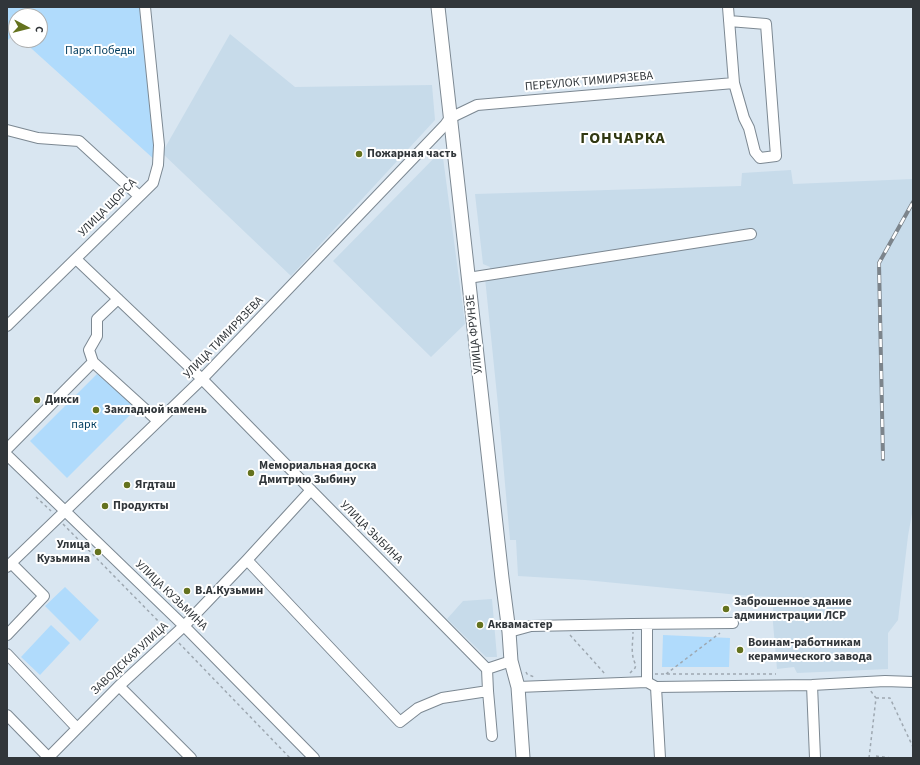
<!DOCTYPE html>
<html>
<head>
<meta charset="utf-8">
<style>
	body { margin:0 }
	#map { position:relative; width:920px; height:765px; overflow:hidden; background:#d9e6f1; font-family:"Source Sans 3",sans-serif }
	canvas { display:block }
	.frame { position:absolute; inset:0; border:8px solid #31363a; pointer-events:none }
	.north { position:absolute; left:8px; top:8px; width:40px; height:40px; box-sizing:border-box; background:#fff; border:1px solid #adafb0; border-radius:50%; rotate:97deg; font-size:11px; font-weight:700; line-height:16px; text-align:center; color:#31363a }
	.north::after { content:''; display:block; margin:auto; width:14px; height:18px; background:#64721e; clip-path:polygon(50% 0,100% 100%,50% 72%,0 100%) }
</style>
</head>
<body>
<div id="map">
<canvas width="920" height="765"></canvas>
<div class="frame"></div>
<div class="north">С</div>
</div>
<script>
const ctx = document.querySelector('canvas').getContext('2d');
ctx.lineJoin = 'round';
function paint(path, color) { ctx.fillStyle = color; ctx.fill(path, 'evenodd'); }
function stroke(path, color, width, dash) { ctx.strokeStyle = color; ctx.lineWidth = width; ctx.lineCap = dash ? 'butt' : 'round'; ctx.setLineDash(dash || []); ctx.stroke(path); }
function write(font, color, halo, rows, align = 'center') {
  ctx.font = font + ' "Source Sans 3",sans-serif'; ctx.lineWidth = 4; ctx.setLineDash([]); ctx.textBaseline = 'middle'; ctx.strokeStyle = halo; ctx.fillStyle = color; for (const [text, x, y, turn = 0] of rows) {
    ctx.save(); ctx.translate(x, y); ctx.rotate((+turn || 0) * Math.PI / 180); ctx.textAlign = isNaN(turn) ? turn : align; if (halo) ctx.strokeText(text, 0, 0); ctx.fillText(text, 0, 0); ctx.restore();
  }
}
const built = new Path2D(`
	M230,34L295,87L432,85L435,120L291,276L162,153Z
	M442,150L465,324L431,357L333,261Z
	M791,170L793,184L913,179V508L908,536L898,620L888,633V669L797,673L794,667L777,669L773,623V597L739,595L585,580L518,576L516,540H510L498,405L485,278L489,275L490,267L483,264L475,194L741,186L742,173Z
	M492,599L497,657H486L447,619L463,601Z`);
const green = new Path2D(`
	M7,7H140L156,161L22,40H40V16H16V34L15,33L7,41Z
	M97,374L137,408L67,478L30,441Z
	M65,587L99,620L80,641L45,606Z
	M51,625L70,643L40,675L21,657Z
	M663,635L730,638L729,667H662Z`);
const path = new Path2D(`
	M36,497L51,511
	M63,524L167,630
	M570,635L606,675
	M179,643L290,758
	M526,672L527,674L534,677
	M630,673L635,668L636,665C630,655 633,643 633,632
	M655,674H776
	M666,674L720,633
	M876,698H890L913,747
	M876,756L891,758
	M869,758L876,698L870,690`);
const minor = new Path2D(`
	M728,7L734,83L744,118L749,128L755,152L760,158L776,156L766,24L729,21
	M7,130L38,138L79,141L139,196
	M76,259L202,379L304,483L487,669L511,661
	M468,278L751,234
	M7,326L153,183L158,165L159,145L145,7
	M93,362L89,350L97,336V319L118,299
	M7,449L93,362L158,421
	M7,455L184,626L314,758
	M247,560L400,722L418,708L442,698L488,691L487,669
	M7,567L202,379L445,125L450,118L477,105L734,83
	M509,632L531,626L632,624L733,623
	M7,635L44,596L11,563
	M7,654L77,728
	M647,682V624
	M812,685L815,758
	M119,686L191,758
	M518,687L647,682L656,687L812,685L885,681L913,682
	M656,687L660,758
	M488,691L492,736
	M7,715L49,758
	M48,758L119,686L184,626L247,560L311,490`);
const major = new Path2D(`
	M438,7L502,578L509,632L511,661L518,687L523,758`);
const rail = new Path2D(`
	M883,459L879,263L913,202`);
const markers = [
	[359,154,4,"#64721e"],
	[37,400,4,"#64721e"],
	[96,410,4,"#64721e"],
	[251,473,4,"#64721e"],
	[127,485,4,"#64721e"],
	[105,506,4,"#64721e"],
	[98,552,4,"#64721e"],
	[187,591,4,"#64721e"],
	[726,609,4,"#64721e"],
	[480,625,4,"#64721e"],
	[740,650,4,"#64721e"]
];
const parkNames = [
	["Парк Победы",100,51],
	["парк",84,425]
];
const streetNames = [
	["ПЕРЕУЛОК ТИМИРЯЗЕВА",589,82,-5],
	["УЛИЦА ЩОРСА",108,208,-45],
	["УЛИЦА ФРУНЗЕ",475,334,-96],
	["УЛИЦА ТИМИРЯЗЕВА",224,338,-46],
	["УЛИЦА ЗЫБИНА",371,533,45],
	["УЛИЦА КУЗЬМИНА",171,596,44],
	["ЗАВОДСКАЯ УЛИЦА",130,659,-43]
];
const poiNames = [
	["Пожарная часть",367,154],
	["Дикси",45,400],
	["Закладной камень",104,410],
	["Мемориальная доска",259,466],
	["Дмитрию Зыбину",259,480],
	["Ягдташ",135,485],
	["Продукты",113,506],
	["Улица",90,545,"right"],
	["Кузьмина",90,559,"right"],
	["В.А.Кузьмин",195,591],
	["Заброшенное здание",734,602],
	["администрации ЛСР",734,616],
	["Аквамастер",488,625],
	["Воинам-работникам",748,643],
	["керамического завода",748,657]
];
const districtNames = [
	["ГОНЧАРКА",623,139]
];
paint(built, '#c7dbea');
paint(green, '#b0dbfc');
stroke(minor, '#7c8892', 12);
stroke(major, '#7c8892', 15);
stroke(path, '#9ea8b1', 1.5, [3, 3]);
stroke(minor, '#fff', 10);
stroke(major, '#fff', 13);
stroke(rail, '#7c848b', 4);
stroke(rail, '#fff', 2.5, [8]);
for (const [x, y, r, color] of markers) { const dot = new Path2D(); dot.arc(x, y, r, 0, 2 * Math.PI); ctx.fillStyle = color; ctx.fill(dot); stroke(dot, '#fff', 1.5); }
write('12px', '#003c5e', '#fff', parkNames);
write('12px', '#31363a', '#fff', streetNames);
write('bold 12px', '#31363a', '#fff', poiNames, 'left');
ctx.letterSpacing = '1px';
write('bold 16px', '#313811', '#fff', districtNames);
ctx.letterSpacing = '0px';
</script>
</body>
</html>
